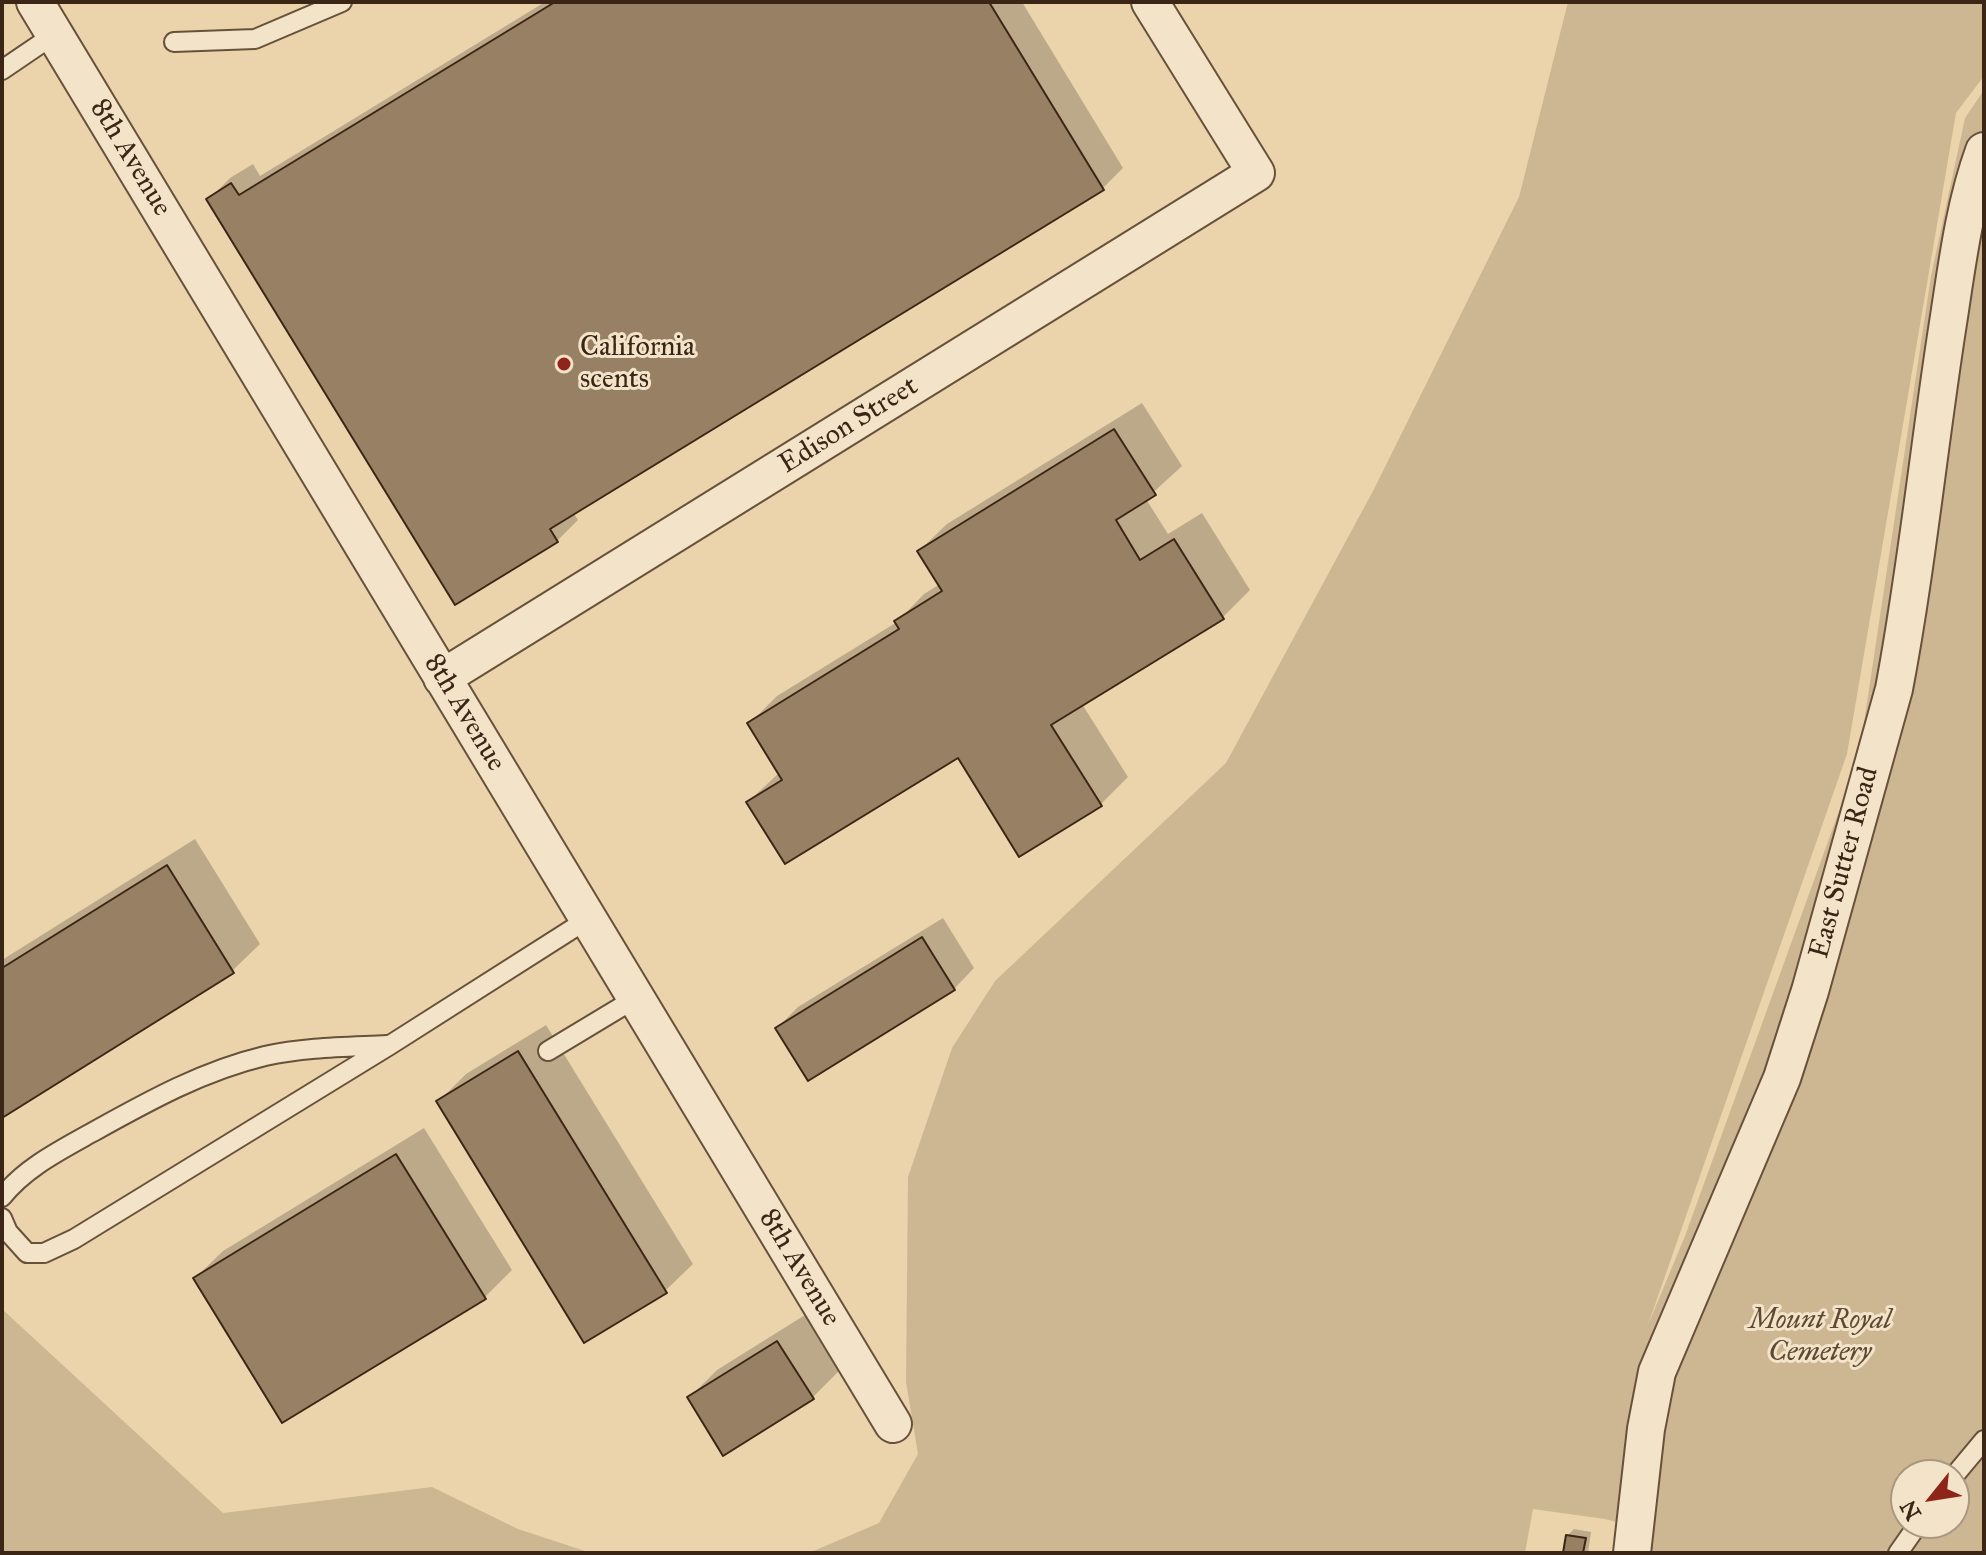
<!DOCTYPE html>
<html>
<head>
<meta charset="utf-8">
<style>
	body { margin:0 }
	#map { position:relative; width:1986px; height:1555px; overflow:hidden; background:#ebd4ac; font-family:"IM FELL Great Primer",serif }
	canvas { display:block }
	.frame { position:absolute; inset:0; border:4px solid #3b2515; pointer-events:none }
	.north { position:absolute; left:1890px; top:1459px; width:80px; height:80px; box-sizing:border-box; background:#f2e3c9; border:2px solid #a99781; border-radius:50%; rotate:240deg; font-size:22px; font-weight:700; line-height:32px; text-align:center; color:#3b2515 }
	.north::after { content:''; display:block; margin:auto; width:28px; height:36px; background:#8f2418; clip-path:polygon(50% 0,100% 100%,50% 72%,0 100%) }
</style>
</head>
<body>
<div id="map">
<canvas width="1986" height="1555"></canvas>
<div class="frame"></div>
<div class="north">N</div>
</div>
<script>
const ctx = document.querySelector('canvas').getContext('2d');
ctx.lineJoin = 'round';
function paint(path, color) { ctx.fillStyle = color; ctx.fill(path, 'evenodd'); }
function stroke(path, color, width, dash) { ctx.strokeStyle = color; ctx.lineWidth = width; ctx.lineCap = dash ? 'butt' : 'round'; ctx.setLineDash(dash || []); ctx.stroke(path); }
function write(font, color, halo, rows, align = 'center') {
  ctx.font = font + ' "IM FELL Great Primer",serif'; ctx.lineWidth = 6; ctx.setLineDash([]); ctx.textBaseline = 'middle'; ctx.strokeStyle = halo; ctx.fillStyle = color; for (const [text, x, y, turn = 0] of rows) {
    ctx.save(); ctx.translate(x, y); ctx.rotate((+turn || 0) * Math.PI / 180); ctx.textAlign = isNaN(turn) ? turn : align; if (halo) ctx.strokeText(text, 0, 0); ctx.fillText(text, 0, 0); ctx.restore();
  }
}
const green = new Path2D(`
	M1568,2H1984V76L1956,113L1847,754L1648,1325L1685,1236L1859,756L1931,276L1965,118L1984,90V1553H1627L1628,1525L1605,1519L1533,1509L1525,1553H809L879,1523L918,1454L906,1382L908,1177L952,1048L995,981L1226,763L1373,491L1519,197ZM1906,1475H1954V1523H1906Z
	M2,1309L223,1513L432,1487L518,1529L591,1553H2Z`);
const shadow = new Path2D(`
	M545,2H1022L1123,168L1102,189L573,512L578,520L557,541L209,199L230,178L253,164L260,176Z
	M1142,403L1182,466L1146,499L1168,534L1202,513L1250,590L1223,617L1082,704L1128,777L1100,805L958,755L748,802L780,772L750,723L777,696L897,622L924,594L940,584L919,551L947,524Z
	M195,839L260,944L232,971L2,1115V960Z
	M943,918L974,968L954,989L777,1028L798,1007Z
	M546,1025L693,1264L665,1291L439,1101L466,1074Z
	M424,1128L512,1270L485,1297L195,1278L223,1251Z
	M805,1315L840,1370L812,1398H689L717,1370Z
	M1574,1529L1591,1532L1588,1553H1565L1568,1535Z`);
const building = new Path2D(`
	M555,2H989L1104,190L550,529L558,542L455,605L206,199L231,183L239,195Z
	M1114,429L1156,495L1116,520L1140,560L1174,539L1224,619L1051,725L1102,806L1019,857L958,758L785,864L746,802L782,780L747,723L899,629L894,621L942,591L917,551Z
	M167,865L234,973L2,1118V968Z
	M922,937L955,990L808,1081L775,1028Z
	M518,1051L667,1293L584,1343L436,1101Z
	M396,1154L486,1299L282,1423L193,1278Z
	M777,1341L814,1399L723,1456L687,1397Z
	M1566,1535L1586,1538L1583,1553H1563Z`);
const service = new Path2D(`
	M174,42L255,39L342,2
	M2,70L55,34
	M548,1051L636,998
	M2,1197C25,1168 59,1151 91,1133C147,1102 202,1071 265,1056C305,1047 346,1047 387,1045
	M2,1218L8,1232L27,1253H44L74,1239L390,1045L588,919
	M1954,1476L1984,1440
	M1898,1553L1919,1523`);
const minor = new Path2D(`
	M35,2L893,1424
	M442,678L1256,173L1150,2
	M1632,1553L1646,1429L1657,1372L1782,1078L1810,991L1894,689C1917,568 1929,444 1948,323C1957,265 1964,206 1984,151`);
const markers = [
	[564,364,8,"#8f2418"]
];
const streetNames = [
	["8th Avenue",130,158,59],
	["Edison Street",849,426,-32],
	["8th Avenue",464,713,59],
	["East Sutter Road",1845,863,-75],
	["8th Avenue",799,1268,59]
];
const poiNames = [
	["California",580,348],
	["scents",580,380]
];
const parkNames = [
	["Mount Royal",1820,1321],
	["Cemetery",1820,1353]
];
paint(green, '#cdb692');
paint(shadow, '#0003');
paint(building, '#978064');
stroke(building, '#3b2515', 2);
stroke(service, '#67513b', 22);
stroke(minor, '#67513b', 40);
stroke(service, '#f2e3c9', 18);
stroke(minor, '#f2e3c9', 36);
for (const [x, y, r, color] of markers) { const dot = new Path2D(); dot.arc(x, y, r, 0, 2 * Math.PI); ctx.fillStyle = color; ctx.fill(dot); stroke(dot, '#f2e3c9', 3); }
write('28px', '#3b2515', '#f2e3c9', streetNames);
write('28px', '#3b2515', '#f2e3c9', poiNames, 'left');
write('italic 28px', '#604934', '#f2e3c9', parkNames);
</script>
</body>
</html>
